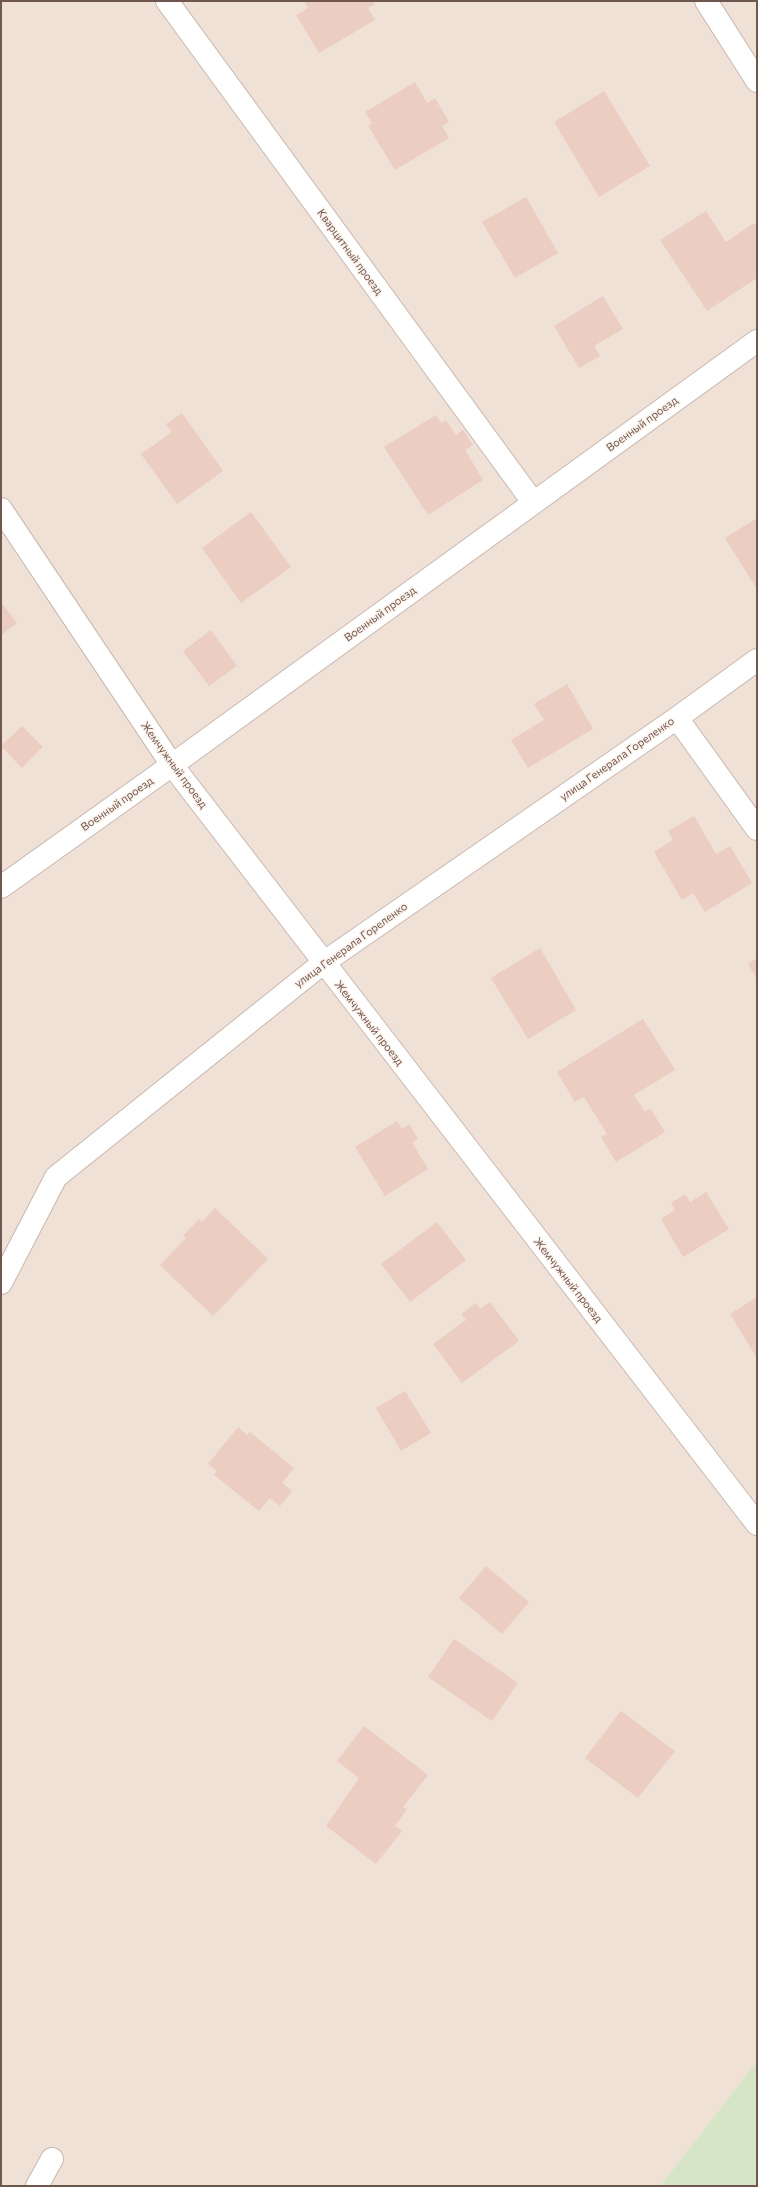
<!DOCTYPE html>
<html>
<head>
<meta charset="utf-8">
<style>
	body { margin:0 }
	#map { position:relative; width:758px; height:2187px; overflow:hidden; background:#f9f0e6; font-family:Commissioner,sans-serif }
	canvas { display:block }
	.frame { position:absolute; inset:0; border:2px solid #6f564f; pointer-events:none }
</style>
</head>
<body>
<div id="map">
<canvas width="758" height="2187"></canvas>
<div class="frame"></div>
</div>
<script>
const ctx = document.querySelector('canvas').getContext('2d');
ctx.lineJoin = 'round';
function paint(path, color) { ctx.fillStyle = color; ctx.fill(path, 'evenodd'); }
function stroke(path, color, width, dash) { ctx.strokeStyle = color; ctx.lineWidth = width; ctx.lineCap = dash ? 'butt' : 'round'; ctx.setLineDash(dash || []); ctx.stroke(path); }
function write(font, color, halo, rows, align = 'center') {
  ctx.font = font + ' Commissioner,sans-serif'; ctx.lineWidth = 3; ctx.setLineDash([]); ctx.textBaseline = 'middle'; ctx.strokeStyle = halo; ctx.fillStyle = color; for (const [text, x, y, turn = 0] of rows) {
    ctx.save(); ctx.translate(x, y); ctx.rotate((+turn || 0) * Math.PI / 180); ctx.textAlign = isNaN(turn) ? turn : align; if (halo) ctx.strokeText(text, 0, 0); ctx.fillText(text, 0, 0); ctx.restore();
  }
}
const residential = new Path2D(`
	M1,1H757V2061L660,2186H1Z`);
const green = new Path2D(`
	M757,2061V2186H660Z`);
const building = new Path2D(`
	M304,1H373L375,4L368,8L375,20L319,53L296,15L308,8Z
	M415,82L427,103L435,98L449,122L442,126L449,138L395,170L368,126L372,123L365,112Z
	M604,91L650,166L599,197L554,122Z
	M526,197L558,253L515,278L482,222Z
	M706,211L726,242L754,223L757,227V278L707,311L660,240Z
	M603,296L623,329L594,346L600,356L579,368L554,326Z
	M182,413L223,471L177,504L141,454L172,432L166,424Z
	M436,415L441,423L446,420L456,435L463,430L473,445L465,450L483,480L428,515L384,447Z
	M251,512L291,567L241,603L202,548Z
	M757,518V585L755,586L725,538Z
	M1,602L17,623L1,635Z
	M211,630L237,666L209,686L183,651Z
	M567,684L593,729L528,768L511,740L544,720L534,704Z
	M22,726L43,747L22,768L1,746Z
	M694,816L716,854L730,846L752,883L705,912L693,893L682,900L654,852L673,840L668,831Z
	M540,948L576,1010L528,1039L491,978Z
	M757,958V979L748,964Z
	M643,1019L675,1070L634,1095L645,1112L650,1108L665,1132L616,1162L601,1137L607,1134L584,1097L575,1102L557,1072Z
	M397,1121L402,1129L409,1124L418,1139L412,1142L428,1169L385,1196L355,1147Z
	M706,1192L729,1229L683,1257L661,1219L675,1210L671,1203L685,1194L690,1202Z
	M215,1208L268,1259L213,1316L160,1265L186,1238L183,1236L199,1219L202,1222Z
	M437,1222L466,1260L410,1302L381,1264Z
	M757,1297V1358L730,1314Z
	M490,1302L519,1341L462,1383L433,1344L466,1320L461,1314L476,1303L480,1309Z
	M405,1391L431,1433L401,1451L376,1408Z
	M238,1427L247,1435L250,1432L294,1468L282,1483L292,1491L280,1506L270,1498L259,1511L214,1475L217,1471L208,1464Z
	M486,1566L529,1602L502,1634L459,1598Z
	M454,1639L518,1683L492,1721L428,1677Z
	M621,1711L675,1751L638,1798L585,1758Z
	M364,1726L428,1775L403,1807L407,1809L395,1826L402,1831L376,1864L326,1826L359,1778L337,1761Z`);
const minor = new Path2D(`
	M167,1L533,502
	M706,1L757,81
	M1,509L172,765L757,1524
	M677,718L757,829
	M1,887L172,765L757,341
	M1,1283L56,1177L323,963L677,718L757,660
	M37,2186L52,2159`);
const streetNames = [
	["Кварцитный проезд",350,252,54],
	["Военный проезд",642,424,-36],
	["Военный проезд",380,614,-36],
	["улица Генерала Гореленко",617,759,-35],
	["Жемчужный проезд",174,765,54],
	["Военный проезд",117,804,-35],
	["улица Генерала Гореленко",351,945,-36],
	["Жемчужный проезд",369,1023,52],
	["Жемчужный проезд",568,1280,52]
];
paint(residential, '#f0e1d6');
paint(green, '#d7e5c7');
paint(building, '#ebcdc2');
stroke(minor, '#c9b7ae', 24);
stroke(minor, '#fff', 22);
write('11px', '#6f564f', '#fcf4ec', streetNames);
</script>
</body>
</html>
